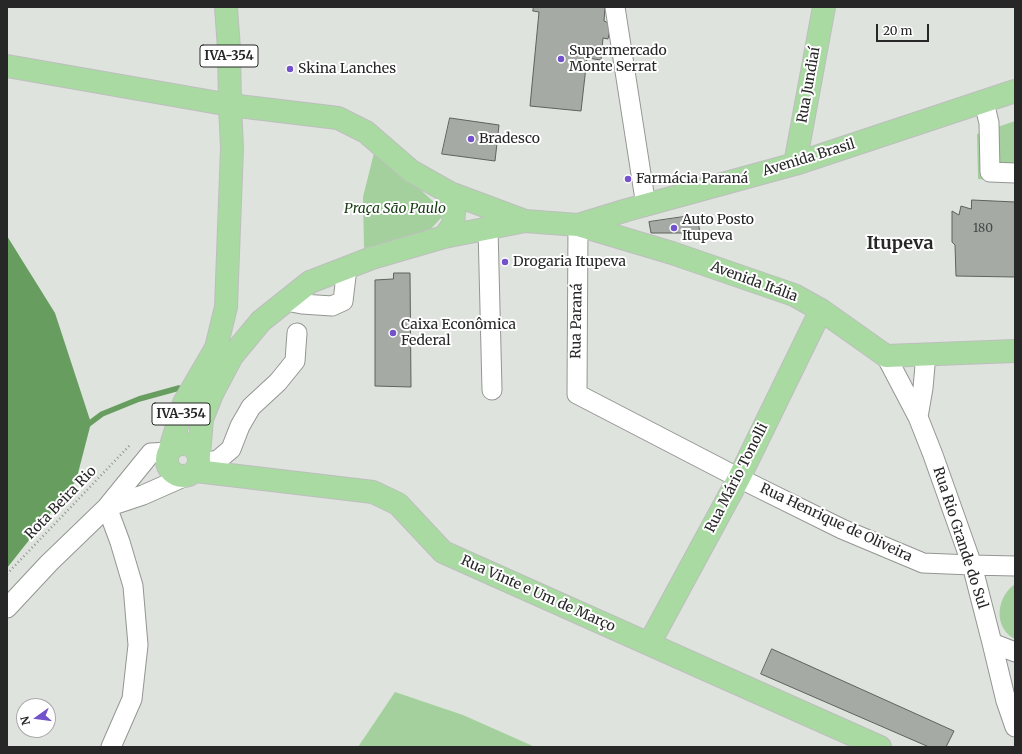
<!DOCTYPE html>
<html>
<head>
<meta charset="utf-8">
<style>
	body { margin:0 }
	#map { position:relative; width:1022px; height:754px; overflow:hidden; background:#dfe3de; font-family:Merriweather,serif }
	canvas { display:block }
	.frame { position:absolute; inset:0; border:8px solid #262726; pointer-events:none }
	.north { position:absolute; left:16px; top:698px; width:40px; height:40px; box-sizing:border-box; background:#fff; border:1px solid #a8a9a8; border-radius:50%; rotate:256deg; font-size:11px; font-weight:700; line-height:16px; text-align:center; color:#262726 }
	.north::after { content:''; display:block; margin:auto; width:14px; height:18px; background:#7352cc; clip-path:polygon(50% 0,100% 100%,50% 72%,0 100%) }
	.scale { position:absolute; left:876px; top:24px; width:53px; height:18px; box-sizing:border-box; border:2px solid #262726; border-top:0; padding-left:5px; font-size:12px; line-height:14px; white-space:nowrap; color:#262726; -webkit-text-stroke:3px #fff; paint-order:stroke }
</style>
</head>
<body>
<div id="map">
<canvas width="1022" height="754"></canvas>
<div class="frame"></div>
<div class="north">N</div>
<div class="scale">20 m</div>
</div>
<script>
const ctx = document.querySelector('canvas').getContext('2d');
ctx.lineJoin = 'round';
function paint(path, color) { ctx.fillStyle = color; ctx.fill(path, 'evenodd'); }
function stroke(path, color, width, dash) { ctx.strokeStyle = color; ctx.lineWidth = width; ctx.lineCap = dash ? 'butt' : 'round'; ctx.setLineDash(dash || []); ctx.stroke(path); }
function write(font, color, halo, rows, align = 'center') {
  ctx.font = font + ' Merriweather,serif'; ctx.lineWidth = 4; ctx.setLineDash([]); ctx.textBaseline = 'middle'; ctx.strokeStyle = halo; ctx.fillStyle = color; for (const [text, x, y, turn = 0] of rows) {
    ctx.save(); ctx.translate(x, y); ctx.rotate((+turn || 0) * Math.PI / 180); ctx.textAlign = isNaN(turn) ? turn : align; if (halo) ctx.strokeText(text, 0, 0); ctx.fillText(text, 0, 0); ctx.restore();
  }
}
const green = new Path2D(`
	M1015,121V182L978,179L977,134Z
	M375,149L434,202L442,217L425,235L364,248L363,197Z
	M1015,584V639C993,628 996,597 1015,584Z
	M395,692L463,715L535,747H358Z`);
const water = new Path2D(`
	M7,236L55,313L91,423L76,481L7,568Z`);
const stream = new Path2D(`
	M86,426L102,414L139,399L179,388`);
const building = new Path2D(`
	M534,7H605L604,21L611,24L608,39L603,38L601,60L587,58L581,111L530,106L539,12L533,11Z
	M450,118L499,125L495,161L442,154Z
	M972,200L1015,202V277L956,276L955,245L952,242V211L959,215L961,206L971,209Z
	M697,215L700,233H651L649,222Z
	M394,273H410L411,387L375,386V280L393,279Z
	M772,649L954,731L946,747H929L761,674Z`);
const path = new Path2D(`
	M7,574L130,445`);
const minor = new Path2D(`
	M615,7L646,206
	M984,102L989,123L990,172L1015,173
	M578,225L577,394L739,478L842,529L923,563L972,565L1015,566
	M488,228L492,390
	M286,301L302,304L332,306L343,301L347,268
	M886,356L918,417L933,455L972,565L992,643L1006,701L1015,727
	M918,417L923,388L926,354
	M200,463L218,460L231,449L240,426L251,407L278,382L295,361L297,333
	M107,507L120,542L133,586L138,645L132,699L111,747
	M107,507L143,495L186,476
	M7,608L49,563L107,507L151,453L169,452
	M992,643L1015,652`);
const major = new Path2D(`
	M7,66L230,105L338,118L366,132L411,171L450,193L525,221
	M795,164L824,7
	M578,225L627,210L795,164L1015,91
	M444,237L453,225L454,212L450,193
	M167 460a16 16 0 1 1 32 0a16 16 0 1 1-32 0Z
	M170,449L184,403L216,348L226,307L232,148L230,105L229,49L226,7
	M199,455L202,419L212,394L232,356L261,321L310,282L372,258L444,237L525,221L578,225L672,253L794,295L821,310L886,356L1015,351
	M196,471L373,492L398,504L443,552L649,644L880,747
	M649,644L739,478L821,310`);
const markers = [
	[561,59,4,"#7352cc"],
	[290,69,4,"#7352cc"],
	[471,139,4,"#7352cc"],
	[628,179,4,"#7352cc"],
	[674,228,4,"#7352cc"],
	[505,262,4,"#7352cc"],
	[393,333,4,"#7352cc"]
];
const numberNames = [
	["180",983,229]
];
const shields = [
	[229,56,58],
	[181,414,58]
];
const shieldNames = [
	["IVA-354",229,56],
	["IVA-354",181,414]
];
const poiNames = [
	["Supermercado",569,51],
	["Monte Serrat",569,67],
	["Skina Lanches",298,69],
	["Bradesco",479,139],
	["Farmácia Paraná",636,179],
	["Auto Posto",682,220],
	["Itupeva",682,236],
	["Drogaria Itupeva",513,262],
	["Caixa Econômica",401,325],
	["Federal",401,341]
];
const streetNames = [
	["Rua Jundiaí",809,85,-80],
	["Avenida Brasil",809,158,-17],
	["Avenida Itália",754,282,20],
	["Rua Paraná",577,321,-89],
	["Rua Mário Tonolli",737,478,-63],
	["Rota Beira Rio",61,503,-46],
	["Rua Henrique de Oliveira",836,523,25],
	["Rua Rio Grande do Sul",960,538,72],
	["Rua Vinte e Um de Março",538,594,24]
];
const parkNames = [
	["Praça São Paulo",395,209]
];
const districtNames = [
	["Itupeva",900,244]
];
paint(green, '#a4d09d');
paint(water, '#679e60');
stroke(stream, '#679e60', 5.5);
paint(building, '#a6aaa5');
stroke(building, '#5e615e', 1);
stroke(minor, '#939692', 21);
stroke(major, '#bebebe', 24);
stroke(path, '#919491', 2.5, [1, 3]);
stroke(minor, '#fff', 19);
stroke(major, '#a8daa2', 22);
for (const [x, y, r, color] of markers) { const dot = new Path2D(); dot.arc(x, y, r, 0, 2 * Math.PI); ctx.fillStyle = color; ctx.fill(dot); stroke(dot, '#fff', 1.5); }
write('12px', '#464846', null, numberNames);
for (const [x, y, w] of shields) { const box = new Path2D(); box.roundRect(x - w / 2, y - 11, w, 22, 3); ctx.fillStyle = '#fff'; ctx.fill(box); stroke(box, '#262726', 1); }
write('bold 13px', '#262726', null, shieldNames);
write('14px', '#262726', '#fff', poiNames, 'left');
write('14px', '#262726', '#fff', streetNames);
write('italic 14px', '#143b10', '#fff', parkNames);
write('bold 18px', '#262726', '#fff', districtNames);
</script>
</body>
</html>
